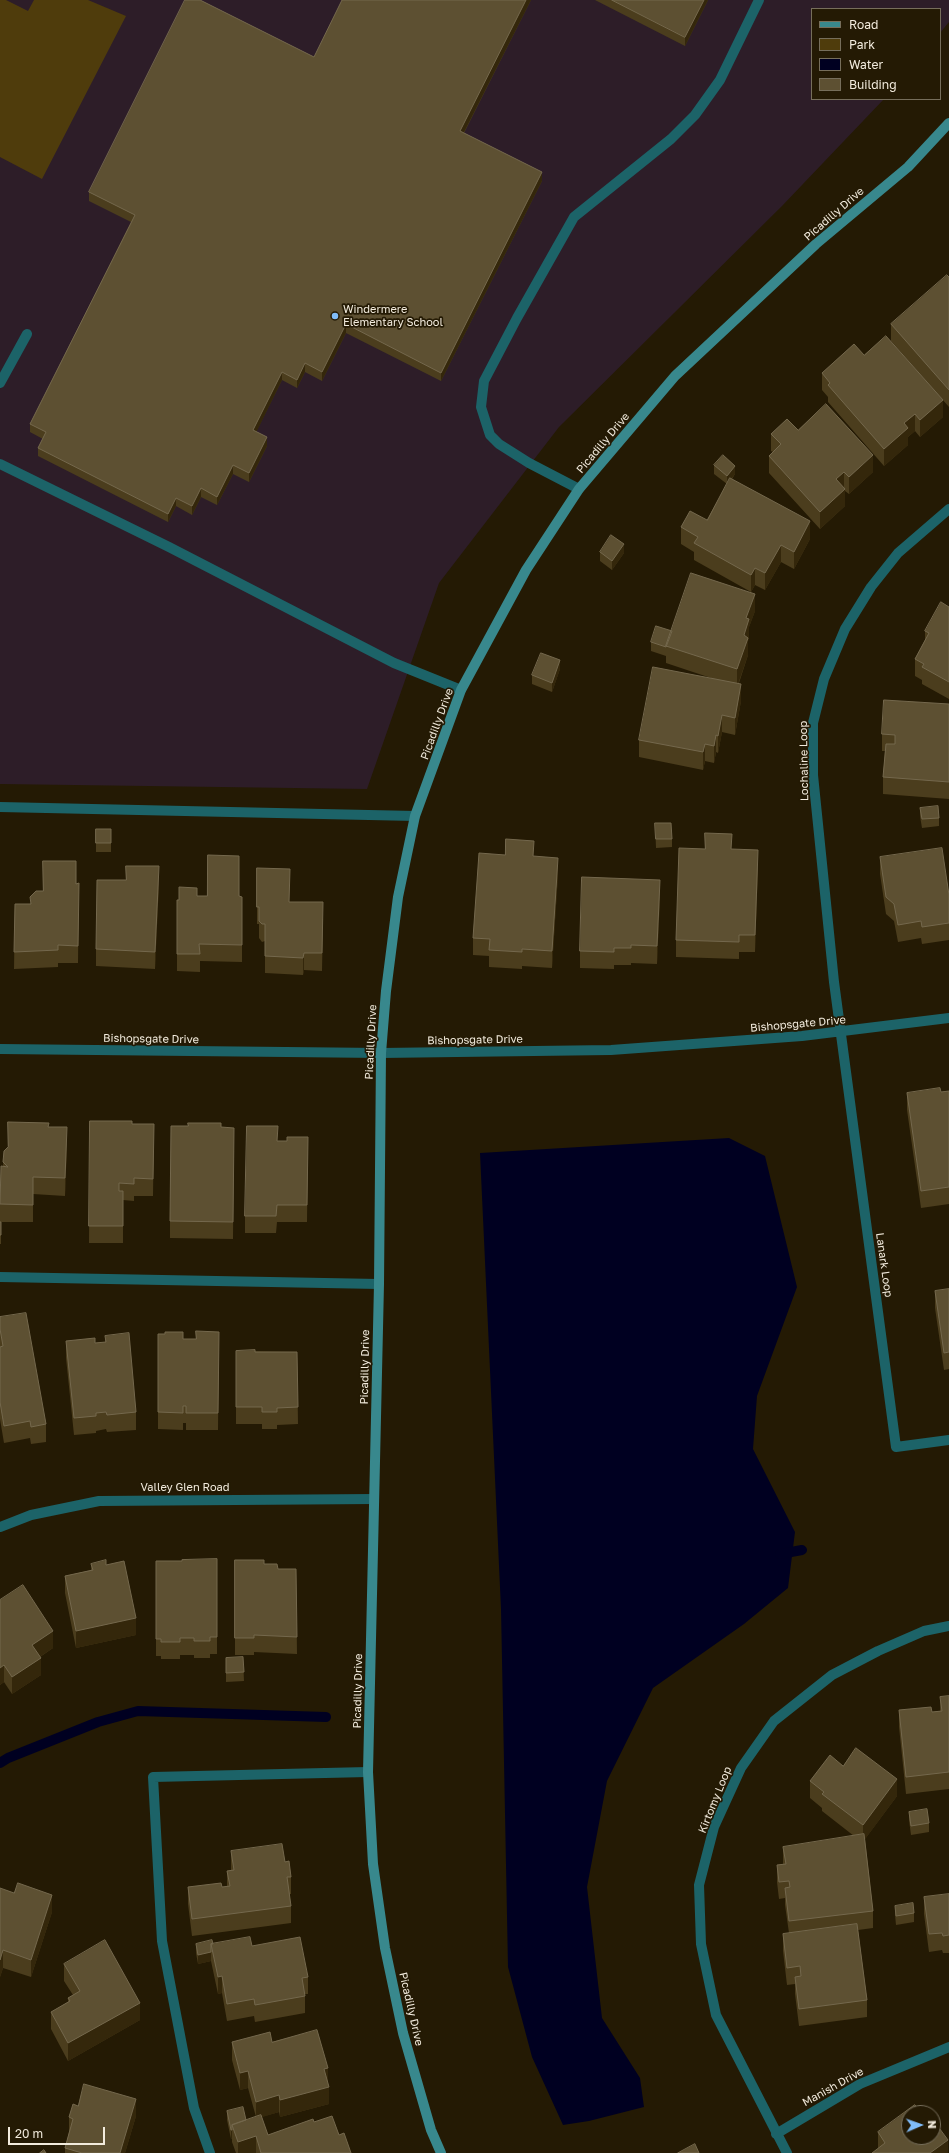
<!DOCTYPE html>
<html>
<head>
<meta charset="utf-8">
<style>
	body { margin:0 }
	#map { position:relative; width:949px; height:2153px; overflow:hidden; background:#241a04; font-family:"Golos Text",sans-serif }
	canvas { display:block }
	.legend { position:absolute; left:811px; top:8px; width:130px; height:92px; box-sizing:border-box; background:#241a04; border:1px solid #766e5b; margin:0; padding:5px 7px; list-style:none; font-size:12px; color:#f2ebdd }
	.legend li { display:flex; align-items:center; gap:8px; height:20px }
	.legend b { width:20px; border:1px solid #766e5b }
	.north { position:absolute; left:901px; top:2105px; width:40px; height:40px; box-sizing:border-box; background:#241a04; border:1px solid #766e5b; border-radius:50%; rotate:88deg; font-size:11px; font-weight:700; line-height:16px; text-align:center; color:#f2ebdd }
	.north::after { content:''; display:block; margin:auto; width:14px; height:18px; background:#80bdfa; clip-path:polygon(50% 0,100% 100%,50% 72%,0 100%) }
	.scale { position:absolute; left:8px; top:2127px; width:97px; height:18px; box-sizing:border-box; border:2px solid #f2ebdd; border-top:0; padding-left:5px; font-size:12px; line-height:14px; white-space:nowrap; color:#f2ebdd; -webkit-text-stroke:3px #241a04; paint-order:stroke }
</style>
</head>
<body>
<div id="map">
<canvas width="949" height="2153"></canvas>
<ul class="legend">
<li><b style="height:5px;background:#38888d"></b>Road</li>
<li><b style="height:11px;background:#4f3c0c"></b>Park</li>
<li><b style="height:11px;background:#000021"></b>Water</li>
<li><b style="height:11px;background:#5d5032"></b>Building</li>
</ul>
<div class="north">N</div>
<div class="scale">20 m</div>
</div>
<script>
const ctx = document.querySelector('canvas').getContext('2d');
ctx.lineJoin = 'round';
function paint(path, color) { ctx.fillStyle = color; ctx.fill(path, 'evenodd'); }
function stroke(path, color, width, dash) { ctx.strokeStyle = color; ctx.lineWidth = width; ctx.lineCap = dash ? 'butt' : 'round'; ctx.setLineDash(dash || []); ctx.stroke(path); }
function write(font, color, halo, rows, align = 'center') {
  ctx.font = font + ' "Golos Text",sans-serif'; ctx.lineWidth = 3.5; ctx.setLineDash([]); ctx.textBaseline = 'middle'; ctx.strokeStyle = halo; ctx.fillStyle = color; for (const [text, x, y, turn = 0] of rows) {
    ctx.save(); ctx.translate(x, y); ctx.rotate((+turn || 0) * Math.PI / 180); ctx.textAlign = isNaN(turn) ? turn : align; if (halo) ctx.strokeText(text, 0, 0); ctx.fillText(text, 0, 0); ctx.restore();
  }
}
const education = new Path2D(`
	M0,0H949V22L940,33V9H812V99H884L782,206L559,427L439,583L367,789L0,784Z`);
const green = new Path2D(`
	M0,0H6L28,11L34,0H88L126,16L42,179L0,157Z`);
const water = new Path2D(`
	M729,1138L765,1156L797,1287L757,1396L753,1449L795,1532L788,1588L744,1624L653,1688L607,1781L587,1887L602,2018L640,2078L644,2107L589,2121L563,2125L532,2057L508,1967L501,1609L480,1153Z`);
const stream = new Path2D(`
	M780,1554L802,1550
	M0,1763L8,1758L98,1722L138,1711L326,1717`);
const lane = new Path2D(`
	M0,383L27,334
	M0,464L169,547L394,663L461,690
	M579,489L529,463L499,444L490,435L481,407L484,381L517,318L574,217L671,139L695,115L720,80L759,0
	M0,807L415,816
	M0,1277L379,1284
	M210,2153L194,2108L162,1941L153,1777L368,1772`);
const street = new Path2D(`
	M949,509L898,553L871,587L845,629L824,679L813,723V775L834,982L896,1447L949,1440
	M0,1049L381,1053L611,1050L802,1036L949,1018
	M0,1527L31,1515L99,1501L374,1499
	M776,2134L860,2084L949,2047
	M787,2153L716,2015L701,1944L699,1885L714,1827L741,1768L774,1721L832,1675L878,1651L924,1631L949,1626`);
const secondary = new Path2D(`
	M441,2153L431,2130L403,2033L385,1948L373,1864L368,1772L379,1284L381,1053L386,991L398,897L415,816L461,690L526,570L579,489L675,376L816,244L908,167L949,123`);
const wall = new Path2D(`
	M531,0L464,133L542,181L441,381L346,333L322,381L305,372L297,388L282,380L256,432L267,446L249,482L233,474L217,505L201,497L192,515L176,506L168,522L38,456V448L43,439L30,432V424L131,222L89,201V192L314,57Z
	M595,0H708L685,46Z
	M949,277V407L891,341V324Z
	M864,355L943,417L920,437L915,431L908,437V445L884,466L828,402V397L822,390V373Z
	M798,430L873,472L849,494L845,491V506L820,529L769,473V456L773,452L771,451V434Z
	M714,465L735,474L732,479L810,539L794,569L781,562L765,590L755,585L751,592L694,560V552L681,544V527L707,520L727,484L714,474Z
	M600,552L624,553L612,570L600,561Z
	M949,607V699L922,684V680L915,676V659L925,640V631Z
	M755,611L749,627V636L748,641V655L739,683L741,701L735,735L722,732L718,753L716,752L714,763L705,761L703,770L639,757V740L711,678L666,663V656L651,651V642L672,631Z
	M560,669L552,692L532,684V675Z
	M949,704V799L883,794V777L885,751H882V734Z
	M920,808L939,818V826L922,828L920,816Z
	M655,823L672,839V847L656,848Z
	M111,829V852H96V843Z
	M534,856L558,875L552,968L522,966V969L489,967V956L473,955V938Z
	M880,857L949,895V940L922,944L921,938L898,942L894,921L886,914L880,874Z
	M758,867L755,952H739V959L676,957V940Z
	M257,868L289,902L323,919L322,971L304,970L303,975L265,973V941L262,942L259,938V924H257Z
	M79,883L78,963H58V967L14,969L15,904H30L43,891Z
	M159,883L155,969L96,966V949Z
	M197,896L242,897V962L200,961V972L177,971V900Z
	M660,897L657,964L631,963V965H614V969L580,968V951Z
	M949,1091V1204L921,1208L907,1110V1093L941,1092Z
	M90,1121L132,1124H154L153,1196H134V1201L123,1200V1243H89Z
	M49,1127L67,1144L65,1196L33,1194V1222H0V1199L3,1166L4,1151Z
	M221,1127L234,1128L233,1239L170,1238V1221Z
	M308,1137L307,1222H277L276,1233H245V1216L278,1141H287Z
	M0,1222H1V1244H0Z
	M949,1289V1369L944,1370L935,1308V1291Z
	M0,1317L46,1424V1442L31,1444L30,1438L4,1443L0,1419Z
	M219,1332L218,1430H186V1423H183V1430L158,1429V1334L183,1339H196Z
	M105,1336L136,1412V1430L107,1432L106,1429L96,1431V1433L74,1435L66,1358V1341L95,1343L105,1342Z
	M236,1351L297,1352L298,1424L277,1425V1429H262V1424H236Z
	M217,1559V1654H210V1658H194V1655H180V1659H161V1656H156V1561H182Z
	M235,1560L264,1564L278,1569H296L297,1654L254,1652V1655H235Z
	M91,1564L106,1565L136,1635L76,1648L65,1593V1576L91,1570Z
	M0,1600L53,1648L40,1657L41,1675L12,1694L4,1682L0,1685Z
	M243,1657L244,1681L226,1682V1658Z
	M949,1696V1789L906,1794L899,1727V1710L932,1712L940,1711V1697Z
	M843,1766L897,1796L865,1839L873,1911V1928L858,1930L867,2000V2017L799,2026L795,1994V1984L787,1985L783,1951V1934L789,1933L785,1905V1898L779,1899L777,1882V1865L783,1864V1847L854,1836L822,1811V1808L810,1798V1781Z
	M909,1812L929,1823V1832L911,1835L909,1820Z
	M231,1851L285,1862L291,1877V1894H289L291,1906V1923L192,1936L188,1904V1887H227V1871L231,1870Z
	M0,1888L52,1912L31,1977L3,1968L0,1977Z
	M949,1894V1953H943L942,1950L929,1952L924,1914V1897Z
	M895,1906L914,1913V1922L896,1925L895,1915Z
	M196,1944H213L252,1946L308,1977V1994H305V2013L255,2022L254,2016L227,2021L222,1993L218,1994L211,1961L198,1964L196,1953Z
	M64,1964L140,2020L68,2061L51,2029V2012L68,2002V1998L73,1995L64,1981Z
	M232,2042H272L329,2104L280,2117L279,2112L261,2117L268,2135L314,2122L339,2135L351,2153H236L232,2142V2138L231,2139L227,2120V2111L246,2120L256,2117L248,2088L240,2090L232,2060Z
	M78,2106L136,2116L125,2153H65V2148L69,2132V2117Z
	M878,2132L948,2153L878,2149Z`);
const shadedWall = new Path2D(`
	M526,0H531L460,140V131Z
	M704,0H708L685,46V37Z
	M542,172V181L441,381V373Z
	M346,324V333L322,381V372Z
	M305,363V372L297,388V380Z
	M282,372V380L253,439V430Z
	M943,400V417L920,437V420Z
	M915,414V431L908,437V445L884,466V449L904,423Z
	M267,437V446L249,482V473Z
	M873,455V472L849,494V477Z
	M233,465V474L217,505V497Z
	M735,466V474L727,484V476Z
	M844,472V489L836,479Z
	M201,488V497L192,515V506Z
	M845,489V506L820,529V512Z
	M176,498V506L168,522V514Z
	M810,521V539L794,569V552Z
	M624,544V553L612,570V561Z
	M781,545V562L765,590V573Z
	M755,568V585L751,592V575Z
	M755,594V611L749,627V636L748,641V655L737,687V669L746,618Z
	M560,660V669L552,692V683Z
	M741,684V701L735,735V718Z
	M722,715V732L718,753V736Z
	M716,735V752L714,763V746Z
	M705,744V761L703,770V752Z
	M758,850V867L755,952V935Z
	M558,858V875L552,968V951Z
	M159,866V883L155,969V952Z
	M660,880V897L657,964V946Z
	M304,953V970L303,975V958Z
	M67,1127V1144L65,1196V1178Z
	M136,1618V1635L76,1648V1631Z
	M53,1631V1648L32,1662V1645Z
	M41,1658V1675L12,1694V1677Z
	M4,1665V1682L0,1685V1668Z
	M897,1779V1796L863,1842V1825Z
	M52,1895V1912L31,1977V1960Z
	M3,1950V1968L0,1977V1960Z
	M211,1952V1961L198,1964V1955Z
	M222,1976V1993L218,1994V1977Z
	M140,2003V2020L68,2061V2043Z
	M328,2068V2085L324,2069Z
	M248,2071V2088L240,2090V2073Z
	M329,2087V2104L280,2117V2100Z
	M279,2095V2112L256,2119V2102Z
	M136,2099V2116L125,2153H120Z
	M231,2130H232V2138L231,2139Z
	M256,2136V2153H238V2142Z
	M948,2140V2153H930Z`);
const building = new Path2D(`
	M185,0H200L314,57L342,0H526L460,131L542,172L441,373L346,324L322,372L305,363L297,380L282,372L253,430L267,437L249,473L233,465L217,497L201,488L192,506L176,498L168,514L38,448L46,432L30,424L135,215L89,192Z
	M612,0H704L685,37Z
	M947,275L949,277V390L891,324Z
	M886,336L943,400L920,420L915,414L904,423L908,428L884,449L828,385L830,383L822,373L854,344L864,355Z
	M826,404L873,455L849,477L844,472L836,479L845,489L820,512L769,456L781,444L771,434L787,419L798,430Z
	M723,455L735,466L727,476L714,465Z
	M730,478L810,521L794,552L781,545L765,573L755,568L751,575L694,543L698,537L681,527L690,511L707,520Z
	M611,535L624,544L612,561L600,552Z
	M691,573L755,594L746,618L749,619L744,635L748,638L737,669L666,646Z
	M941,602L949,607V682L922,667L924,664L915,659L929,633L925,631Z
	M656,626L672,631L666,647L651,642Z
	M541,653L560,660L552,683L532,675Z
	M653,667L741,684L735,718L722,715L718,736L716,735L714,746L705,744L703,752L639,740Z
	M884,700L949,704V782L883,777L886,744H895V735L882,734Z
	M938,806L939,818L922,819L920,808Z
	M655,823H671L672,839H656Z
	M96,829H111V843H96Z
	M705,833L732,834L731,849L758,850L755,935H739V942L676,940L679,848L705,849Z
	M506,839L534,841L533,856L558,858L552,951L522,949V952L489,950L490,939L473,938L479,853L505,855Z
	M942,848L949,895V923L922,927L921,921L898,925L894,904L886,897L880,857Z
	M208,855L239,856V896L242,897V945L199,944L200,954H177V900H179V887L197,888V896H207Z
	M43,861H76V884L79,883L78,946L58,945V950L14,952L15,904H31L30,897L36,891H43Z
	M126,866H159L155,952L96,949L97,880H126Z
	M257,868L290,869L289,902H323L322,953H304L303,958L265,956V924H262L259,921V907H257Z
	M582,877L660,880L657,946L631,945V948H614V952L580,951Z
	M940,1088L941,1092L949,1091V1187L921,1191L907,1093Z
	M90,1121H132V1124H154L153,1179L134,1178V1184L119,1183V1191H123V1226H89Z
	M8,1122L49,1123L48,1127H67L65,1178L33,1177V1205L0,1204L1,1166L8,1167L3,1162L4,1151L8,1147Z
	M188,1123H221V1127L234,1128L233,1222L170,1221L171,1126H188Z
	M247,1126H278L277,1141H287V1137H308L307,1205H277L276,1216H245Z
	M0,1222H1V1235H0Z
	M949,1289V1352L944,1353L935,1291Z
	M26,1313L46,1424L31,1427L30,1421L4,1426L0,1402V1347L3,1346L0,1329V1317Z
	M196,1331L219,1332L218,1413H186V1406H183V1413L158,1412V1334H165V1332H183V1339H196Z
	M129,1333L136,1412L107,1415L106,1412L96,1413V1416L74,1418L66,1341L95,1338V1343L106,1342L105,1336Z
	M255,1350V1352H297L298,1407L277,1408V1412H262V1407H236V1351Z
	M217,1559V1637H210V1641H194V1638H180V1642H161V1639H156V1561H182V1560Z
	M106,1560V1565L124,1561L136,1618L76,1631L65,1576L93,1570L91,1564Z
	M235,1560H264V1564H277L278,1569H296L297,1637L254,1635V1638H235Z
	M23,1585L53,1631L32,1645L41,1658L12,1677L4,1665L0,1668V1600Z
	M243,1657L244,1672L226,1673V1658Z
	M949,1696V1772L906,1777L899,1710L931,1707L932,1712L942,1711L940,1697Z
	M856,1748L897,1779L863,1825L822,1794L824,1792L810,1781L830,1755L843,1766Z
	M927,1809L929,1823L911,1826L909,1812Z
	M864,1834L873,1911L789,1921L785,1888L790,1887L789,1881L779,1882L777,1865L786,1864L783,1847Z
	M282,1844L285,1862L289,1861L291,1877H287L291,1906L192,1919L188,1887L221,1883L222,1887L230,1886L227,1871L234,1870L231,1851Z
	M18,1883L52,1895L31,1960L3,1950L0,1960V1888L14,1893Z
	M949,1894V1935L943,1936L942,1933L929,1934L924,1897Z
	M913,1903L914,1913L896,1916L895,1906Z
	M857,1924L867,2000L799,2009L795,1977L801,1976L800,1966L787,1968L783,1934Z
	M250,1937L252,1946L300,1937L308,1977L302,1978L305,1996L255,2005L254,1999L227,2004L222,1976L218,1977L211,1944Z
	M105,1940L140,2003L68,2043L51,2012L70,2001L68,1998L80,1991L64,1964Z
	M212,1940L213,1944H211V1952L198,1955L196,1944Z
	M317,2030L328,2068L324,2069L329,2087L280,2100L279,2095L256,2102L248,2071L240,2073L232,2042L270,2032L272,2042Z
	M84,2084L136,2099L120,2153H82L65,2148L73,2119L69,2117L73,2104L78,2106Z
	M915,2105L921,2113H909V2137H933V2121H934L948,2140L930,2153H872L885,2143L878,2132Z
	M243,2107L246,2120L232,2125V2130H231L227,2111Z
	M261,2115L268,2135L313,2119L314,2122L332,2116L339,2135L344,2133L351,2153H261L256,2136L238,2142L232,2125Z
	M695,2144L699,2153H678Z
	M44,2150L46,2153H40Z`);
const markers = [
	[335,316,4,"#80bdfa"]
];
const streetNames = [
	["Picadilly Drive",834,214,-41],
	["Picadilly Drive",603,443,-50],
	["Picadilly Drive",437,724,-70],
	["Lochaline Loop",804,761,-91],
	["Bishopsgate Drive",798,1024,-5],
	["Bishopsgate Drive",151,1039,1],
	["Bishopsgate Drive",475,1040,-1],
	["Picadilly Drive",371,1042,-87],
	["Lanark Loop",884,1265,82],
	["Picadilly Drive",365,1367,-89],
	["Valley Glen Road",185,1488],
	["Picadilly Drive",358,1691,-89],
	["Kirtomy Loop",715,1800,-68],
	["Picadilly Drive",411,2009,77],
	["Manish Drive",833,2087,-29]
];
const poiNames = [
	["Windermere",343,310],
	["Elementary School",343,323]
];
paint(education, '#2d1d28');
paint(green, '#4f3c0c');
paint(water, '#000021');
stroke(stream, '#000021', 10);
stroke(lane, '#1c6368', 10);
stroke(street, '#1c6368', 10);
stroke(secondary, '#38888d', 10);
paint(wall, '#4b3d1d');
paint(shadedWall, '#34270b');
paint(building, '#5d5032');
stroke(building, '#74684d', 1);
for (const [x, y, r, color] of markers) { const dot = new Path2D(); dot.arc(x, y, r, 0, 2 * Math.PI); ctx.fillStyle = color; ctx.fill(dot); stroke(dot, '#241a04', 1.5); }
write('11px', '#f2ebdd', '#241a04', streetNames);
write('11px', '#f2ebdd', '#241a04', poiNames, 'left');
</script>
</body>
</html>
